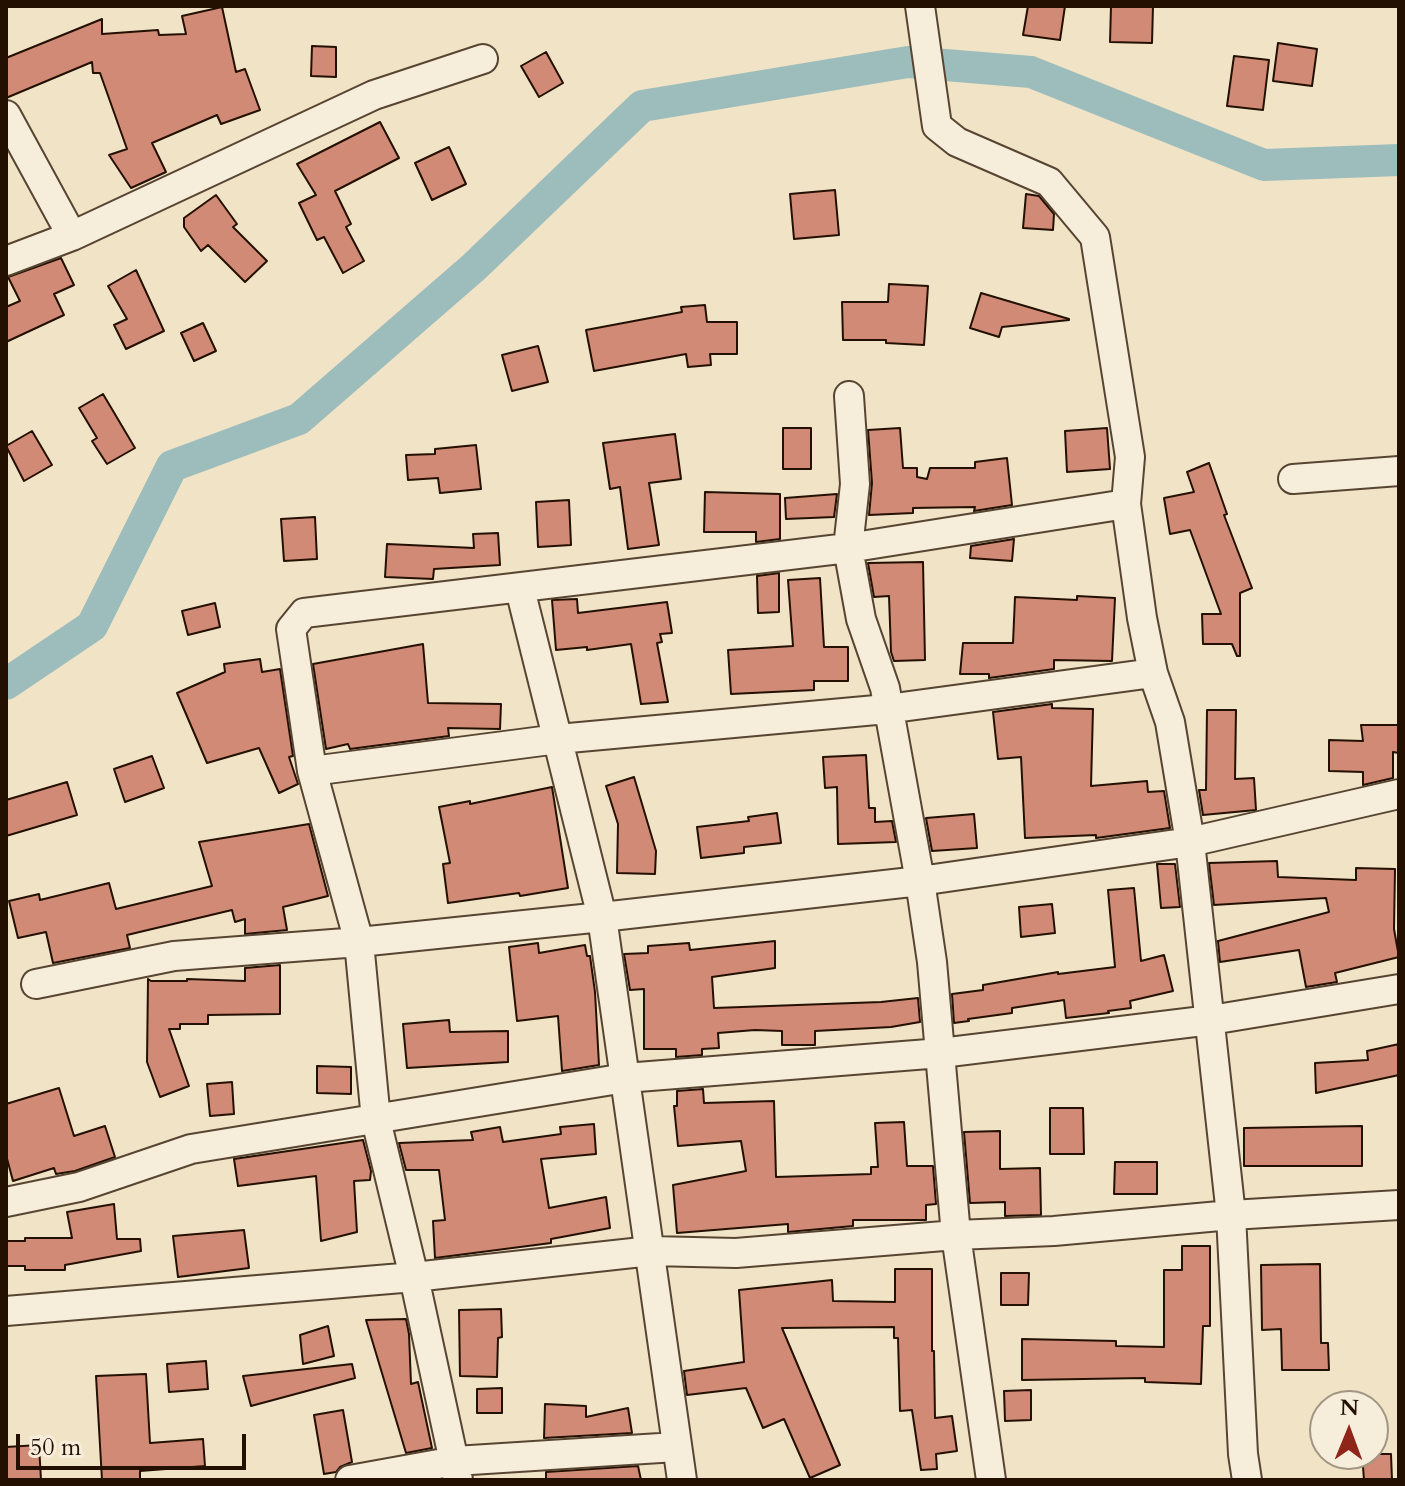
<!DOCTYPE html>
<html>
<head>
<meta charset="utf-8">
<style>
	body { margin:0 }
	#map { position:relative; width:1405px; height:1486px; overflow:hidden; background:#f1e3c6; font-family:Cardo,serif }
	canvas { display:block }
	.frame { position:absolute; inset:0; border:8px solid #241000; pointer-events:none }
	.north { position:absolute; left:1309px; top:1390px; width:80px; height:80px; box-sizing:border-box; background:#f6edda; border:2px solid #a29583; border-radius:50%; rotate:1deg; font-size:22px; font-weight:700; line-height:32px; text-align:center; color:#241000 }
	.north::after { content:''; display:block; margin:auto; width:28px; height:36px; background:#8f2418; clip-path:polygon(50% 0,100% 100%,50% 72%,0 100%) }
	.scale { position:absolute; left:16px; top:1434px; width:230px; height:36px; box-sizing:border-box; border:4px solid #241000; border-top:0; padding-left:10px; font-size:24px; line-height:28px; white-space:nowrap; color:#241000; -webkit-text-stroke:6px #f6edda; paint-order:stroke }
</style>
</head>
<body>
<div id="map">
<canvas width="1405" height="1486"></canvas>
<div class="frame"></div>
<div class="north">N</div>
<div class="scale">50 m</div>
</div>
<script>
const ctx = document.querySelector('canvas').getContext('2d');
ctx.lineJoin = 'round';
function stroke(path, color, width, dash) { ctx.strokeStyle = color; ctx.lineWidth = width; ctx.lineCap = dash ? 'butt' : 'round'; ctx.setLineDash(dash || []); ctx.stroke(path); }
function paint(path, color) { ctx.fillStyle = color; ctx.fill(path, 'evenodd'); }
const canal = new Path2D(`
	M6,684L92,626L172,466L299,419L474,267L642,106L908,62L1031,72L1264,165L1399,160`);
const building = new Path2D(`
	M1028,6H1065L1060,40L1023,35Z
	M1111,6H1153L1152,43L1110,42Z
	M222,7L236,72L245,69L260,110L221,124L217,115L152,143L166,172L131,188L109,155L127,149L100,73H93L92,62L6,98V58L102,19V34L158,30L159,35L186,34L182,16Z
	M1278,43L1317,49L1312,86L1273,81Z
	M312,46L336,47V77L311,76Z
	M546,52L563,83L539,97L521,66Z
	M1234,56L1269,60L1263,110L1227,106Z
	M380,122L399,158L335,191L351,224L346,227L364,261L343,273L324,237L317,240L299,203L316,195L297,164Z
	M449,147L466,184L432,200L415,163Z
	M835,190L839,235L794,239L790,194Z
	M1026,194L1039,196L1054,214L1053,230L1023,228Z
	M216,195L237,224L233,227L267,261L245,282L208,245L201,251L184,227V218Z
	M61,258L74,285L54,294L64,315L6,342V307L20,301L8,277Z
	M136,270L164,331L126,349L114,325L127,319L108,286Z
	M889,284L928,286L924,345L886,343V340H843L842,302H888Z
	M981,293L1069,319V320L1002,327L999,337L970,328Z
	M705,305L707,322H737V354H710L711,365L688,367L686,354L594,371L586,330L682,312L681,307Z
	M203,323L216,351L194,361L181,333Z
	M538,346L548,382L512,391L502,355Z
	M103,394L135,448L107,464L92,441L97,438L79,408Z
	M783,428H811V469H783Z
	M900,428L903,468H917V477L927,479L930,468H975V462L1007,458L1012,505L974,511L975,507L913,508V513L869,515L872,483L868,430Z
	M1107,428L1110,469L1067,472L1065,431Z
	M32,431L52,465L24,481L6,446Z
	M675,434L681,479L649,483L659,545L628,549L620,487L610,489L603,443Z
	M476,445L481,489L440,493L438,478L408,480L406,455L435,454V449Z
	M1209,463L1227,514L1224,515L1252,588L1240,593V656H1237L1232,644H1203L1202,614H1221L1190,530L1170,534L1164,498L1194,492L1187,472Z
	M705,492L780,494V539L756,542V532H704Z
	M837,494L834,517L786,519L785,498Z
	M569,500L571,545L538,547L536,502Z
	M315,517L317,559L284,561L281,519Z
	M498,533L500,565L434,569L433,579L385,577L387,544L474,548L473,534Z
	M1014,539L1012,561L970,558L971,546Z
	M923,562L925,660L894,661L891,652L889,596L874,597L868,563Z
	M779,573V612L758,613L757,576Z
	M820,578L824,647H848V681H814V690L731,694L728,650L793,646L788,580Z
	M1077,596L1115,598L1112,661L1054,660V669L989,678V674H960L963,643H1013L1015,597L1077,600Z
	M577,599L578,613L667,602L672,633L660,634L662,642L657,643L668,702L641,704L631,644L587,650V647L556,650L552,600Z
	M215,603L220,627L188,635L182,611Z
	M423,644L428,703L501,704L500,729L448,728L449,736L350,749L348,744L326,749L313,664Z
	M260,659L262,672L280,669L293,756L289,757L298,784L279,793L259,748L207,763L177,693L225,672L224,664Z
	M1052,704V708L1093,709L1091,786L1147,781L1148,792L1164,791L1170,828L1096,838V835L1025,838L1021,757L998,759L993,712Z
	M1207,710H1236L1235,779L1254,778L1256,810L1203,815L1199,790H1206Z
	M1361,725H1399V753L1393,752V778L1363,785V772L1329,771V740L1363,741Z
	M866,755L869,808H875V822L892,821L896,842L838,844L837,787L825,788L823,757Z
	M152,756L164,788L125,802L114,769Z
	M634,777L656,851L655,874L617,873L618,824L606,786Z
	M67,782L77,815L6,836V800Z
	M552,787L568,888L520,896L519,893L448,903L443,864L450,863L439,807L470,801V804Z
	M777,813L781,843L744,847V853L701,858L697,827L749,821L748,817Z
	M974,814L977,848L932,851L926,818Z
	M309,824L328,896L283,907L287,930L245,934V919L235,922L232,910L127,935L130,948L53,963L46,932L18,938L9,901L39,894L40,900L109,883L116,909L212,886L199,842Z
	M1277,861L1278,877L1356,880V868L1395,869L1394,929L1399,957L1335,973L1337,982L1306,987L1299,950L1220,962L1218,941L1329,912L1326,898L1214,905L1209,863Z
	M1157,864H1175L1180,907L1161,908Z
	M1134,888L1141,961L1164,955L1173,991L1130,1001L1131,1008L1108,1011L1109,1013L1066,1018L1064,1000L1012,1008V1013L968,1019L969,1021L954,1023L952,994L983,990V985L1058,972V974L1115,967L1108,890Z
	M1052,904L1055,933L1021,937L1019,907Z
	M775,941V968L712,977L714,1008L881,1002L918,998L920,1022L891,1027L815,1031V1045H782V1031L755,1030L718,1033L719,1048L702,1049V1055L676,1057V1049H644V989L630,990L624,954L648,953V946L689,943L690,950Z
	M538,943L539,953L585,945L587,956H590L595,992L599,1065L562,1071L558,1016L517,1021L509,947Z
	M280,965V1014L208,1015V1024H180V1029H169L189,1086L160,1097L147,1062L148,979L151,981H187V979L245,981V968Z
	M449,1020L450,1032L508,1031V1062L407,1068L403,1024Z
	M1399,1044V1075L1316,1093L1315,1063L1368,1060L1367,1051Z
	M317,1066L351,1067V1094L317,1093Z
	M232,1082L234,1114L210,1116L207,1084Z
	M59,1088L74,1136L105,1126L115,1157L75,1171L56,1174L54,1168L13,1181L6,1155V1104Z
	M703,1089L704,1103L774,1101L776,1177L871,1174V1167H878L875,1123L904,1122L907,1166H933L936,1204L926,1205V1220H853V1226L788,1232V1224L677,1233L673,1185L746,1171L741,1141L678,1146L674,1106H677V1091Z
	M1050,1108H1083L1084,1154H1050Z
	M594,1124L596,1154L541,1159L549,1208L606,1197L610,1228L551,1239V1243L435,1258L433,1221L445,1220L439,1170H406L399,1143L473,1140L471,1132L500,1127L503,1142L561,1134L560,1127Z
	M1362,1126V1166H1244V1128Z
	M1000,1131V1169L1040,1168L1041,1215L1005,1216V1202L970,1203L964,1132Z
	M363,1140L371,1171L370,1180L354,1181L357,1232L321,1241L316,1176L238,1186L234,1159Z
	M1115,1162H1157V1194H1114Z
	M114,1204L117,1239H140L141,1251L65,1265V1270H25V1266H6V1241H25V1238H72L67,1212Z
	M244,1230L249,1268L178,1277L173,1236Z
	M1182,1246H1210V1326H1203L1201,1384L1145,1382V1378L1022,1380V1339L1116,1341V1346L1164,1347V1270H1182Z
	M1320,1264L1321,1343H1328L1329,1370H1282L1281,1329L1262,1330L1261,1265Z
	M895,1269H932V1351H934L935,1418L952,1416L957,1451L936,1454L937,1469L921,1470L912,1410L900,1411L898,1338H894V1327L782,1328L840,1465L810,1478L784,1419L763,1428L746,1388L687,1395L684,1371L744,1362L739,1290L832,1280L833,1301L895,1302Z
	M1001,1273H1029L1028,1305H1001Z
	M501,1309L502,1337L498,1338L497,1377L460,1376L459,1310Z
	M406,1319L409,1334L411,1384L418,1382L432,1448L406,1453L366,1320Z
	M328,1326L334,1356L303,1364L300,1335Z
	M206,1361L208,1389L169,1392L167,1364Z
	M352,1364L355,1378L251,1406L243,1376Z
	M146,1374L150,1443L203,1439L205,1466L140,1471V1479L102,1480L96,1376Z
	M502,1388V1413H477V1389Z
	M1031,1390V1420L1005,1421L1004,1391Z
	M545,1404L586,1406V1417L628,1408L632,1433L544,1438Z
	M343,1410L352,1462L340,1467L336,1472L324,1474L314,1415Z
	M39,1445L41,1480H6V1447Z
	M1362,1454H1391L1392,1480H1364Z
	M638,1466L641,1480H546V1472Z`);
const street = new Path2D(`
	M920,6L937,126L957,142L1049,182L1095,237L1130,457L1126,504L1142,618L1153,673L1170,722L1190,842L1231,1215L1243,1454L1247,1480
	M6,115L72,236
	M6,261L72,236L374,95L483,59
	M849,396L855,484L848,548L861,619L885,688L920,881L932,962L956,1235L991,1480
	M1293,479L1399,471
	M520,589L602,917L682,1480
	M312,771L558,739L887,709L1153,673
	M36,984L174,956L359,942L602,917L920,881L1190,842L1399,794
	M6,1202L79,1187L191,1149L625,1078L941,1053L1211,1020L1399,989
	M6,1311L414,1277L651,1251L736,1253L956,1235L1054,1231L1231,1215L1399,1205
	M350,1480L455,1461L676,1447
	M458,1480L414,1277L376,1120L359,942L312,771L291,629L304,613L848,548L1126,504`);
stroke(canal, '#9dbdbc', 32);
paint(building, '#d18a75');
stroke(building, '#241000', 2);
stroke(street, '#574532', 32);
stroke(street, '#f6edda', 28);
</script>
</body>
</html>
